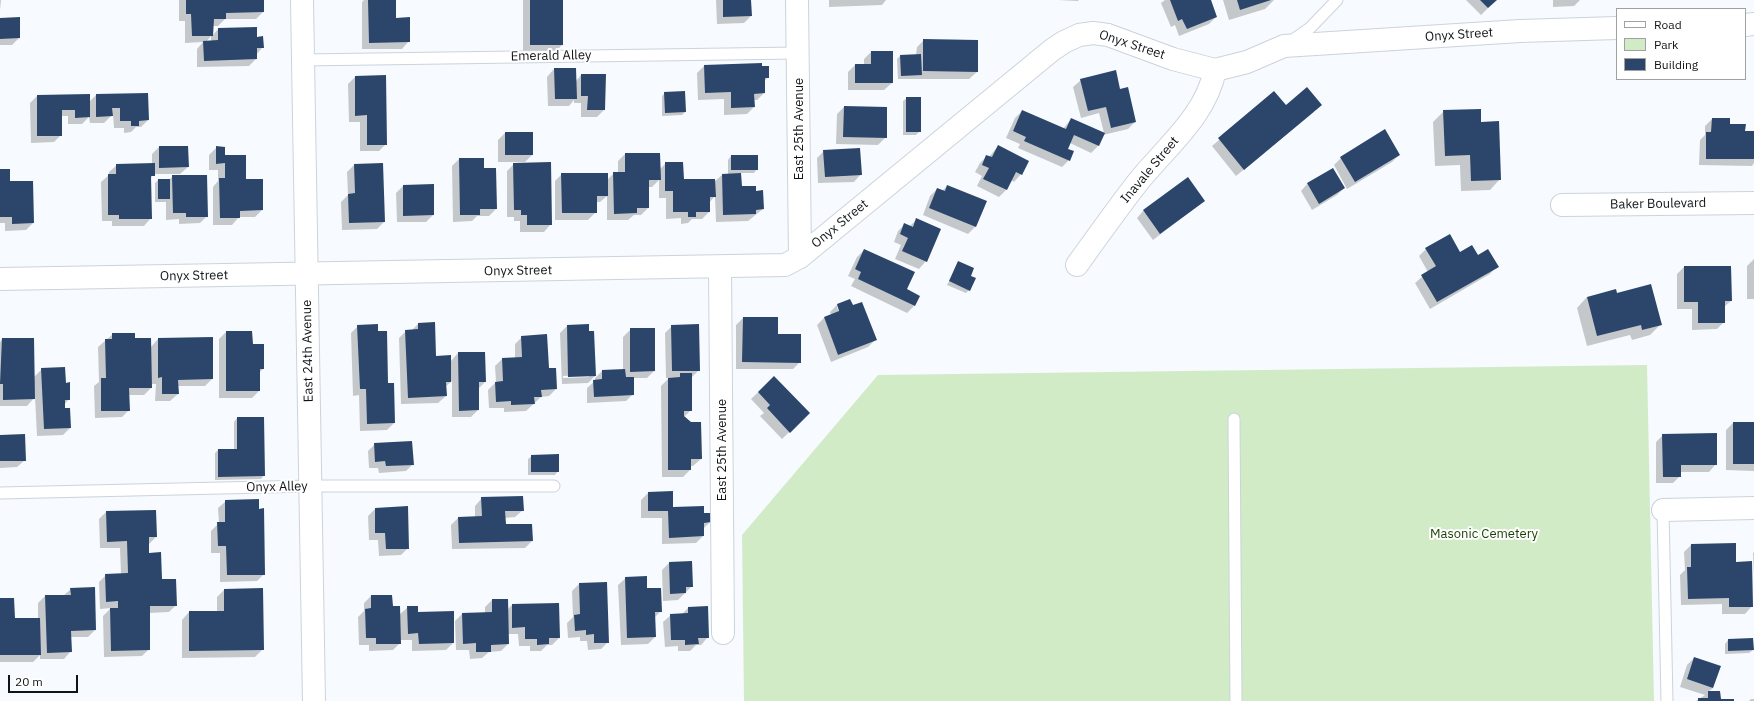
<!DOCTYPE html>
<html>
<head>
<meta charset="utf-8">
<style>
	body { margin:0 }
	#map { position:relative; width:1754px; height:701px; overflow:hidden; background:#f7fafe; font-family:"IBM Plex Sans",sans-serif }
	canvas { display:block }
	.legend { position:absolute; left:1616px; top:8px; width:130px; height:72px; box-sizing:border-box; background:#fff; border:1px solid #a0a1a2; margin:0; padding:5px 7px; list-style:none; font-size:12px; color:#111417 }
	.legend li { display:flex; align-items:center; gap:8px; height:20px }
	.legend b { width:20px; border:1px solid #a0a1a2 }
	.scale { position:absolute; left:8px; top:675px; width:70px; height:18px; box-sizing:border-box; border:2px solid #111417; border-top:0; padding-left:5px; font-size:12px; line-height:14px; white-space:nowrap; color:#111417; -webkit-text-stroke:3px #fff; paint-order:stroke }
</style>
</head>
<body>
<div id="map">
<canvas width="1754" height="701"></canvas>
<ul class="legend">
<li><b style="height:5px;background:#fff"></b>Road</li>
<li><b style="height:11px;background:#d1ebc7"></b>Park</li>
<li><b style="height:11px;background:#2b466a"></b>Building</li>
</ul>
<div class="scale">20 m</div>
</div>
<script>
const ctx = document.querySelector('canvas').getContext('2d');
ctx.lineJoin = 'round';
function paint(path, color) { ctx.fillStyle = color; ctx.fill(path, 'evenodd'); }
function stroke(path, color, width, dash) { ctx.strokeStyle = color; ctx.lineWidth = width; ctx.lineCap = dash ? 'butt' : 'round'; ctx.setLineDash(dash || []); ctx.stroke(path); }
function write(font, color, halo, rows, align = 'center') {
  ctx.font = font + ' "IBM Plex Sans",sans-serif'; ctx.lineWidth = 4; ctx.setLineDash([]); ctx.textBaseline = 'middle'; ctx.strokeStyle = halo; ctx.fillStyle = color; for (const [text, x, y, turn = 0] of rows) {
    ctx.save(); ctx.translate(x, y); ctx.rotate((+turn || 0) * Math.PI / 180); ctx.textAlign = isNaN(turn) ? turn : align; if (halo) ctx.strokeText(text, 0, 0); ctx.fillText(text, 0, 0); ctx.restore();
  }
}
const green = new Path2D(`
	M1647,365L1654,701H744L742,535L878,375Z`);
const shadow = new Path2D(`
	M0,0H1L0,10Z
	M179,0H263V12L256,19H225L218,26H213V35L218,29L256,38L262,48L256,55V59L249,66L197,67V49L203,42L185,43V21H179ZM211,36V41L206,42Z
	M364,0H395V19L409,41L402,49H362V2Z
	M523,0H562V45L555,52H523Z
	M716,0H750L751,16L744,23L717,24Z
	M829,0H886L882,5L829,7Z
	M1058,0H1079L1078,1Z
	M1165,0H1210L1216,17L1209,24L1179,36L1175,25L1171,27L1161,3Z
	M1223,0H1274L1265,9L1229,20Z
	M1466,0H1496L1481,15Z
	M1553,0H1580L1574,6L1553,7Z
	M19,18V38L12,45H0V19Z
	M924,40L977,72L969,79H898L897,59L900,56L916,55L917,47Z
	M871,52L892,83L884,90H848V72L855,65H864V59Z
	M704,66L768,77L764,82V93L757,100H754V107L747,114L724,115V99L698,100L697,73Z
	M554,69L576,81L581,75L604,110L597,117H581V103H574V100L569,106H548L547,77Z
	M355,77L386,144L379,151H360V122H349L348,84Z
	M1081,80L1119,90L1135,122L1128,129L1103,135L1098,146L1091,153L1070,143L1067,149L1069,160L1062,167L1018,148L1020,144L1006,138L1015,118L1022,111L1063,129L1071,119L1104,133L1099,113L1081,118L1073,87Z
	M665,93L685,112L682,115L662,116V96Z
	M1274,93L1286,106L1314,112L1236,176L1212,146Z
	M96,95L148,120L141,127H136L131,132L124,133V128H114L113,114L104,123H90L89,117L82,124H68V116H61V135L54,142L31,143L30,103L37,96L89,102Z
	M907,98L920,131L916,135H903V101Z
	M844,107L886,137L878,145L836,144L837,114Z
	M1444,111L1480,123L1500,179L1490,190L1461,191L1460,165L1435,166L1433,122Z
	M1712,119L1744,132H1754V163L1752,166L1699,165L1700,140L1705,135V126Z
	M505,133L532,155L525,162H498V140Z
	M998,146L1021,174L1014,182L1011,180L1006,190L999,197L977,186L982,176L975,172L980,163L987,156L989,157Z
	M159,147L188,167L180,174H154L150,179L151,218L144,226H112V221H102L101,182L109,175V172L117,165L152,164V154Z
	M217,147L245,180L262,210L255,217H239L232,225H213V187L218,181V170H209V155Z
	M824,151L861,174L854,182L818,183L817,158Z
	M625,154L659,170L666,163L683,180L714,182L722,175H728V160L731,156H757V169L754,173H740L741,187L755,192L763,209L748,221L716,222L715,196L709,203V212L702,219H692L688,223L681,224V218L666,219V198H659V180L652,187H648V208L641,215H634L628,220H607V196L600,202H596V212L588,220H555V181L562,174L607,180L614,173H618V161Z
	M1399,155L1392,162L1347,189L1334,165L1341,158Z
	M459,159L483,169L496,209L489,216H477L472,221L453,222L452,166Z
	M514,164L551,224L544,232H520V221H514V217H507V171Z
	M354,165L384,222L377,229L342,230L341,202L348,195L347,172Z
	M0,170L9,182H32L33,223L26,230L5,231V223H0Z
	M173,176L207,216L200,223L179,224V219L166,220V202H155V183L158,180H169Z
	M1308,183L1344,188L1337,195L1312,210L1301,191Z
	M403,186L433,215L426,222H397L396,193Z
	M947,186L985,202L975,227L968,234L923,215L930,196L937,189L942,191Z
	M1204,201L1153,240L1137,218L1144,210Z
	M916,220L926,261L919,269L895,259L901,245L894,242L898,231L905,224L910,226Z
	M1426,249L1477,256L1497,266L1490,274L1430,309L1415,283L1428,272L1419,256Z
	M864,250L905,289L914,306L907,313L851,286L855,279L848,276L857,257Z
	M1754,259V299H1747V266Z
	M959,263L969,290L966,293L947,285Z
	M1684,267L1731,301L1724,307V322L1717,329L1692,330V309H1677V274Z
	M1616,295L1660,325L1650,335L1632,340L1630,335L1587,346L1577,308L1587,297Z
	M850,300L875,340L868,347L831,362L817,325L824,318L831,315L830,312L837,305ZM837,307H839L840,316Z
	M743,318L777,335L800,362L793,369H736V325Z
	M418,324L435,357L450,362L458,353L485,382L478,389V410L471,417H452V381L445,387L446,396L438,403L401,404L399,338L406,331H411Z
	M358,326L377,332L394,423L387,430L360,431L359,395L353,396L351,333Z
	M567,326L593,332L595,378L602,371L623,370V337L631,329L654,371L647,378H633V394L626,401L587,403V388L595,381V376L588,383L562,384L560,333ZM589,375V377L563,378V376Z
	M672,326L699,370L692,377L691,410L684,417L701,459L693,466H690V470L683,477H662L661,386L669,378H666L665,333Z
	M226,332L252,345L263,369L259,373V391L252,398H219V339Z
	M113,334L134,339L151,347L158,339L212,379L205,386H177L178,394L170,401H155L156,384H151V388L144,395H129V410L122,417L95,418L94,386L99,382L98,347Z
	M522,337L556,389L549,396L541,397L526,411L504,412V408H489L488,390L496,382L495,366L502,359L515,358V344Z
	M2,339L34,377L42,369L65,384L69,399L64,405V409L70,428L63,435L37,436L35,397L27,406H0V342Z
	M774,377L809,413L782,439L760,416L764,413L751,399Z
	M237,418L264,475L261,479L215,480V453L218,450H234V422Z
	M1733,423H1754V471L1726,470V430Z
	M1663,435L1716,464L1709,472H1680V476L1673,483H1656V442Z
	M0,436L25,460L17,467L0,468Z
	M375,444L413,464L406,471L379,473L378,468H369L368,451Z
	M532,456L558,471L555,475H528V459Z
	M648,493L672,508L703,514L710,522L703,529V536L696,543L662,544V518H641V500Z
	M482,498L523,510L515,517L504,518L505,525L532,541L525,548L452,549L451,525L458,518H475V506Z
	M226,501L264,574L257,581L220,582V553H211V531L219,523L218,508Z
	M375,509L408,548L401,555L379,556L378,540H369L368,516Z
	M106,512L156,537L149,544L148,554L176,605L169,612L149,613V649L142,656L104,657L103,616L111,608L100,609L99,582L106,575L121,574L120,548H100L99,519Z
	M1691,545L1735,563L1752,606L1745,614H1722V604L1681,605L1680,575L1685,570L1684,552Z
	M1754,552V576L1753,553Z
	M669,563L692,586L678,600L663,601L662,570Z
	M626,578L646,590L661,611L654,618L655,637L648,644L621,645L618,585Z
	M606,583L608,642L601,649L588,650L587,641H580V637L568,638L567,623L573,617L572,591L579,584Z
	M71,589L95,630L88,637H70L71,651L64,659H40V655L33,662H0V600L14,619H38V603L45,596H63Z
	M262,589L263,649L255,657L182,658V620L189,612H217V597L224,590Z
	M371,596L399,615L408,607L453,643L446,650L412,651V640H400V643L393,650L369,651V645H359L358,617L364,611V603Z
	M492,600L507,610L512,605L559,638L552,645H547L541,651H530V646H519L518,634H508V644L501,651L489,652L482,658L470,659L469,650H456L455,621L462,614L485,613V607Z
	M688,608L708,637L701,645H696L690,651H678V646L665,647L663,622L671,615L682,614Z
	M1728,640L1753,650L1749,653L1725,654V644Z
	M1694,658L1713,688L1708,692L1720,700L1733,701H1696L1705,695L1680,687L1687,665Z
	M1751,699H1754V701H1749Z`);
const building = new Path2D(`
	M186,0H264V12L226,13V19H214L213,36H192L191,14H186Z
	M368,0H396V18L410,17V42L369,43Z
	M530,0H563V45H530Z
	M723,0H751L752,16L723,17Z
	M1170,0H1211L1217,17L1187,29L1182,19L1178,21Z
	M1237,0H1271L1240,10Z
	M1480,0H1497L1488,8Z
	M20,17V38L0,39V18Z
	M257,27V37L263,36L264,48H257V59L204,61L203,41L218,40V28Z
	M923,39L978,40V72L923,71Z
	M871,51H893V83H855V64H871Z
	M921,54L922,75L901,76L900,55Z
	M762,63V66H769V78H765V93L754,94L755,107L731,108V92L705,93L704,65Z
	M554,68H576L577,99H555Z
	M1116,70L1120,89L1128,87L1136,122L1111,128L1106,107L1088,111L1080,79Z
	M581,74H606L605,110H587L588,96H581Z
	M386,75L387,145H367V115L355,116V76Z
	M1307,87L1322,105L1244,170L1218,138L1274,91L1286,105Z
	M685,91L686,112L665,113L664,92Z
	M148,93L149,120L139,121V126H131V121H120V108H112L113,116L96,117V94Z
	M90,94V117L75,118V110H62V136H37V95Z
	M906,97H921V132H906Z
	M844,106L887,107V138L843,137Z
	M1481,109V122L1499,121L1501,180L1471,181L1470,155L1445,156L1443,110Z
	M1022,110L1066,129L1071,118L1105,133L1099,146L1074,135L1068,149L1074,151L1070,161L1024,141L1026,137L1013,131Z
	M1712,118H1730V124H1746L1745,131H1754V159H1706V132H1711Z
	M1385,129L1400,155L1355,182L1340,157Z
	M505,132H533V155H505Z
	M998,145L1029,161L1022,175L1016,172L1007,190L983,179L989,168L982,165L986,155L992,157Z
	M159,146H188L189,167L159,168Z
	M216,146L225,147V155H246V179H263V210L240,211V218H220L219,178H225V163L216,164Z
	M860,148L862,175L825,177L823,150Z
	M625,153H660L661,180H649V208H637V213L614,214L613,172H625Z
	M731,155H758V170H731Z
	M459,158H484V168H496L497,209H480V215H460Z
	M551,162L552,225H527V215H521V210H514L513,163Z
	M665,162H683L684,179H715L716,197H710V212H696V217H688V212H673V191H665Z
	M155,163V176H151L152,219H119V215H108V174H116V164Z
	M383,163L385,222L349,223L348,194L355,193L354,164Z
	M1333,168L1345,188L1319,204L1307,183Z
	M0,169H10V181H33L34,223L12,224V217H0Z
	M561,173H608V196H597V213H562Z
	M741,173L742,186H756V191L763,190L764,209L756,210V214L723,215L722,174Z
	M172,175H207L208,217H186V213H173Z
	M1188,177L1205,201L1160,234L1143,210Z
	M158,179H170V199H158Z
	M434,184V215L403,216V185Z
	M947,185L987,201L976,227L929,208L937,188L945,191Z
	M916,218L941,229L927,262L902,251L908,238L900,234L904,223L913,227Z
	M1450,234L1460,252L1472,245L1478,255L1488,249L1499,267L1437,302L1421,275L1436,266L1425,248Z
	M864,249L915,272L907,289L920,296L915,306L858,279L861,272L855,269Z
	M958,261L974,268L971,276L976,278L970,291L949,281Z
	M1684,266H1731L1732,301H1725V323H1698V302H1684Z
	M1651,284L1662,325L1642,330L1641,325L1597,336L1587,297L1616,289L1617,293Z
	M850,299L853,305L862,302L877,340L838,355L824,317L839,311L837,304Z
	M743,317H778V334H801V363L742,362Z
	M435,322L436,356L451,355V382H446L447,396L408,398L405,330L418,329V323Z
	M378,324V331H387L388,383H394L395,423L367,424L366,389H360L357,325Z
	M589,324V331H594L596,376L568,377L567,325Z
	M699,324L700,371H672L671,325Z
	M630,328H655V371L630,372Z
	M226,331H252L253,344H264V369H260V391H226Z
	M112,333H135V338H151L152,388H129L130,411H101V378H106L105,339H112Z
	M547,334L549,368H556L557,389L541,390L542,397H534L535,404L511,405V401L496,402L495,382L503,381L502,358L522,357L521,336Z
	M213,337V379L178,380L179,394H162V377L158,378V338Z
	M2,338H34L35,399L3,400V384H0Z
	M458,352H485L486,382H479V410L459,411Z
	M65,367L66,383L70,382V400H65V408H70L71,428L44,429L41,368Z
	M625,369L626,377H634V395L594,397L593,380L602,379V370Z
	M680,373H692V411H684V416L691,422H701L702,459H691V470H668V378L680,377Z
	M774,376L810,413L790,433L767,408L770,405L758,392Z
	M237,417H264L265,476L218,477V449H237Z
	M1733,422H1754V464H1733Z
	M1717,433V465H1681V477H1663L1662,434Z
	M25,434L26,461H0V435Z
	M412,441L414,465L386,466L385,461L375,462L374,443Z
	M559,454V472H531V455Z
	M673,491V507L704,506V513H711V522L704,523V536L669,538L668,511H648V492Z
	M523,496L524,511H505L506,524H532L533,541L459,543L458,517L482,516L481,497Z
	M259,499V509L264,508L265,575H227L226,546H218L217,522H225V500Z
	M408,506L409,549H386L385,533H375V508Z
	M156,510L157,537H149V553L161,552L162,579H176L177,606H150V650L111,651L110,608H118V601L106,602L105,574L128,573L127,541L107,542L106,511Z
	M1736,543V562L1752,561L1753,607H1729V598L1688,599L1687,567H1691V544Z
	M692,561L693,587H686V593L670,594L669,562Z
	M647,576V588H661L662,612H655L656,637L627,638L625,577Z
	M607,582L609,643H594V634L586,635V630L575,631L574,615L580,614L579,583Z
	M95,587L96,630L71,631L72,652L47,653L45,595H71L70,588Z
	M263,588L264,650L189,651V611H224V589Z
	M371,595H392L393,606H400L401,644H376V638H366L365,609L371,608Z
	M0,598H14L15,618H40L41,655H0Z
	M492,599H508L509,644L491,645V652H476V643L463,644L462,613L492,612Z
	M559,603L560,638H549V644L537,645V639H525V627L512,628V604Z
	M407,606H418V612L454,611V643L419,644L418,633L408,634Z
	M708,606L709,638H698L699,644L685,645V640H671L670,614L688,613V607Z
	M1753,638L1754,650L1728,651V639Z
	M1694,657L1721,666L1713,688L1687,679Z
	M1708,691H1720L1721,699H1734V701H1698V698H1708Z`);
const service = new Path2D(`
	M1290,42L1310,28L1337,0
	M303,60L798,53
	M1234,419L1236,701
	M0,493L310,486H554
	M1663,510L1667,701`);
const minor = new Path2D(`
	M797,0L800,257
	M1745,25L1754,24
	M1562,205L1754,203
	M1077,265C1097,237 1117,209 1138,182C1166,147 1206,116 1215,70
	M720,267L723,633
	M0,279L785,265L800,257L1052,50L1064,42L1079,35L1093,33L1108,35L1173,59L1215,70L1247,62L1284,46L1520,31L1617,28
	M1663,510L1754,508`);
const tertiary = new Path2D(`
	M302,0L314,701`);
const streetNames = [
	["Onyx Street",1459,35,-4],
	["Onyx Street",1132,45,18],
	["Emerald Alley",551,56,-1],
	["East 25th Avenue",799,129,-90],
	["Inavale Street",1150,170,-50],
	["Baker Boulevard",1658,204,-1],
	["Onyx Street",840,224,-39],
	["Onyx Street",518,271,-1],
	["Onyx Street",194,276,-1],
	["East 24th Avenue",308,351,-91],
	["East 25th Avenue",722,450,-90],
	["Onyx Alley",277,487,-1]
];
const parkNames = [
	["Masonic Cemetery",1484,534]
];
paint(green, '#d1ebc7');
paint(shadow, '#0003');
paint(building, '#2b466a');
stroke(service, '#cbd3dc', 13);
stroke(minor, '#cbd3dc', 24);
stroke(tertiary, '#cbd3dc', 24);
stroke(service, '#fff', 11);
stroke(minor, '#fff', 22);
stroke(tertiary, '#fff', 22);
write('13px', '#111417', '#fff', streetNames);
write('13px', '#163f00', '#fff', parkNames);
</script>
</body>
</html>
